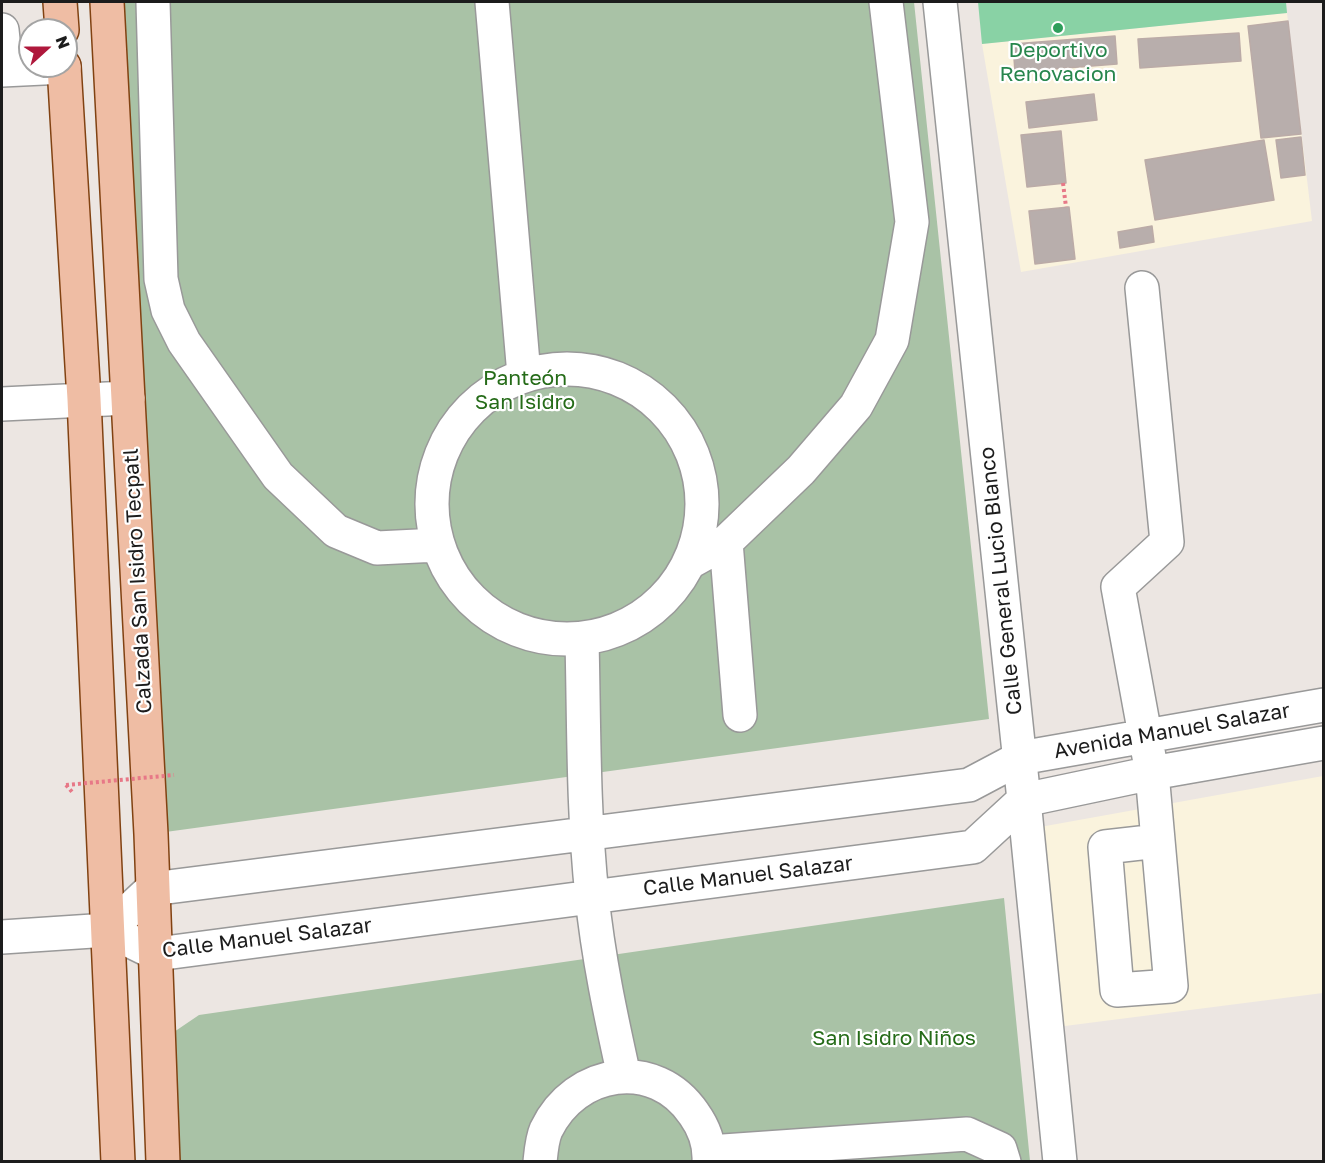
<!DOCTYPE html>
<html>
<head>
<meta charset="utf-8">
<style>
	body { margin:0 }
	#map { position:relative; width:1325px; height:1163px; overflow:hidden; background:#ece6e2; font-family:"Golos Text",sans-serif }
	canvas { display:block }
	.frame { position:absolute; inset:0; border:3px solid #1c1c1c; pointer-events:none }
	.north { position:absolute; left:18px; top:18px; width:60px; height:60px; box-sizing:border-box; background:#fff; border:2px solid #a4a4a4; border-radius:50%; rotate:69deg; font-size:16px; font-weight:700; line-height:24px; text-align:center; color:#1c1c1c }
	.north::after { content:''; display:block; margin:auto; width:21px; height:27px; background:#af183c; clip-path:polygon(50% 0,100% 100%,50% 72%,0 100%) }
</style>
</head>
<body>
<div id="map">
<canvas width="1325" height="1163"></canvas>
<div class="frame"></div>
<div class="north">N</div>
</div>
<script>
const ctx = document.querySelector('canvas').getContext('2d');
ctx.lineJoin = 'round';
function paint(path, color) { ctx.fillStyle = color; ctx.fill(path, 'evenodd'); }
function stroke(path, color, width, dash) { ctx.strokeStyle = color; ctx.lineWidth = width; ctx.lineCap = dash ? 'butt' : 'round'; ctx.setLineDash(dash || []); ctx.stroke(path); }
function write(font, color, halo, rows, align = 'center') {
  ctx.font = font + ' "Golos Text",sans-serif'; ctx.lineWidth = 4.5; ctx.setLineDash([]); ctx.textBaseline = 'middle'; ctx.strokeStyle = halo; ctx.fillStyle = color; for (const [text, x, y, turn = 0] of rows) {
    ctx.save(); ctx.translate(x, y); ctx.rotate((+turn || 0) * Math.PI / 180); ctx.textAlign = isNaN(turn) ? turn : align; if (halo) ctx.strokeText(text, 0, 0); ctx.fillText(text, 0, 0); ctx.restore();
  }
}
const education = new Path2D(`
	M1287,13L1312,221L1021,272L982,44Z
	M1323,776V993L1057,1027L1040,827Z`);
const cemetery = new Path2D(`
	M123,2H914L989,719L151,834Z
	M1004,898L1030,1161H176L171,1034L199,1015Z`);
const pitch = new Path2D(`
	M978,2H1286L1287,13L982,44Z`);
const building = new Path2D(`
	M1288,21L1301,134L1261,138L1248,26Z
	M1239,33L1241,61L1140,68L1138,39Z
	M1115,36L1117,64L1015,72L1013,44Z
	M1094,94L1097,120L1029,128L1026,102Z
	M1061,131L1066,183L1027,187L1021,135Z
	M1301,137L1305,175L1281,178L1276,140Z
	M1264,140L1274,200L1155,220L1145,160Z
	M1069,207L1075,259L1035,264L1029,211Z
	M1152,226L1154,242L1120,248L1118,232Z`);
const path = new Path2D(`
	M1063,183L1066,207
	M66,785L73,793`);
const minor = new Path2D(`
	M153,2L161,279L168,310L184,342L278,476L336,531L377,548L438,545
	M492,2L524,375
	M940,2L1024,800L1060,1162
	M2,30L4,49
	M2,70L64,67
	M1142,288L1167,542L1118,587L1152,773L1171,986L1117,990L1105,847L1158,841
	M432 504a135 135 0 1 1 270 0a135 135 0 1 1-270 0Z
	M2,404L128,398
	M726,542L740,715
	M690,562L726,542L801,470L856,406L892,340L912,222L886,2
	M582,640C584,725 583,811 592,896C598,957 611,1017 624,1076
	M1024,800L1152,773L1324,743
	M108,930L152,889L969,785L1020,758L1324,705
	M108,930L157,954L973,847L1024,800
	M2,937L108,930
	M709,1152L967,1134L1000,1149L1004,1162
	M540,1162C541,1152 542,1139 546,1130C575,1069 655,1056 694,1114C704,1128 710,1144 709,1162`);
const major = new Path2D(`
	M60,2L62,30
	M107,2L151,834L163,1162
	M64,66L84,399L118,1162`);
const pathBridge = new Path2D(`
	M66,785L174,775`);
const markers = [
	[1058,28,6,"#2e9e5b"]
];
const leisureNames = [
	["Deportivo",1058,50],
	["Renovacion",1058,74]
];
const parkNames = [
	["Panteón",525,378],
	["San Isidro",525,402],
	["San Isidro Niños",894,1038]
];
const streetNames = [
	["Calzada San Isidro Tecpatl",138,581,-93],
	["Calle General Lucio Blanco",1001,581,-96],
	["Avenida Manuel Salazar",1172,731,-10],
	["Calle Manuel Salazar",748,876,-7],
	["Calle Manuel Salazar",267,938,-7]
];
paint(education, '#faf3dd');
paint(cemetery, '#a9c2a6');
paint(pitch, '#89d2a5');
paint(building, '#b8aeac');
stroke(building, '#bbaba7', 1.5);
stroke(minor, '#999', 36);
stroke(major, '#814212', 36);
stroke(path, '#e77887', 4, [3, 3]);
stroke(minor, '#fff', 33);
stroke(major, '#efbda4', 33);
stroke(pathBridge, '#e77887', 4, [3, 3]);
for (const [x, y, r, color] of markers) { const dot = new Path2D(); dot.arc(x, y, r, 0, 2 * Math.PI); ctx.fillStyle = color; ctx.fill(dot); stroke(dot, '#fff', 2); }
write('21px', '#27864d', '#fff', leisureNames);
write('21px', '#256b18', '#fff', parkNames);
write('21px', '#1c1c1c', '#fff', streetNames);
</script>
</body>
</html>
